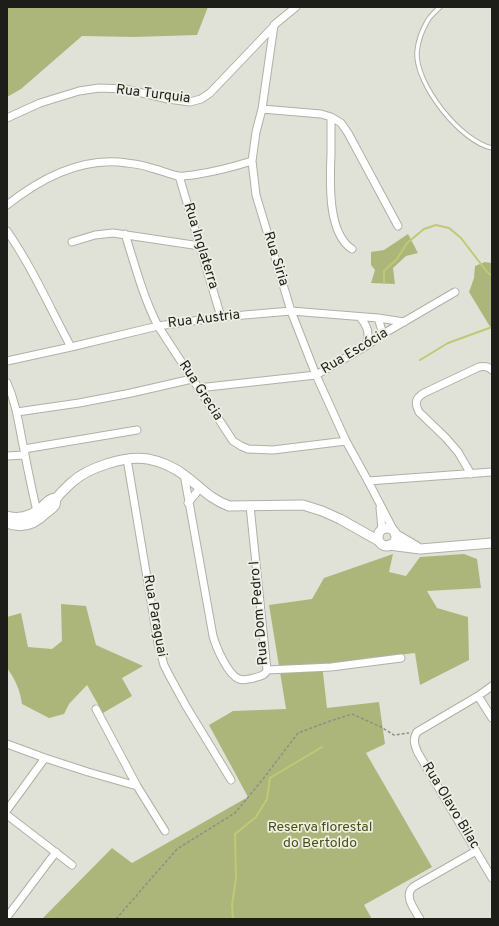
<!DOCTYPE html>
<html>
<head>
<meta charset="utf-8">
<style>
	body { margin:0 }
	#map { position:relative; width:499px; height:926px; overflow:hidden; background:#e0e2d8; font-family:Overpass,sans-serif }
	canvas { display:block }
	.frame { position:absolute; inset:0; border:8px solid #1d1e1a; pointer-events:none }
</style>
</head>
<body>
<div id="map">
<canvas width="499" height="926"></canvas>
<div class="frame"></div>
</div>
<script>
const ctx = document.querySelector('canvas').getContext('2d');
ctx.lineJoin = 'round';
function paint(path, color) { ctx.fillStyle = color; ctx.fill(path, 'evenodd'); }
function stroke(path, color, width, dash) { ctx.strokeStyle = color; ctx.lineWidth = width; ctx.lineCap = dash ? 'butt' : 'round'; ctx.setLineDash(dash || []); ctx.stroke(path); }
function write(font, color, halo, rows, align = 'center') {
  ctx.font = font + ' Overpass,sans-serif'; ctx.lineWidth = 3.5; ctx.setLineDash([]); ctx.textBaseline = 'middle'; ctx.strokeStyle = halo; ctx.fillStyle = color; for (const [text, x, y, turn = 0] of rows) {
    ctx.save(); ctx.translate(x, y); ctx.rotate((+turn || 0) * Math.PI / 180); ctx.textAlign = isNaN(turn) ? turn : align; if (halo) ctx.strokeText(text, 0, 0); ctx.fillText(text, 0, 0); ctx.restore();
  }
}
const green = new Path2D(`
	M7,7H208L197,35L134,37L82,36L21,89L7,97Z
	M408,234L418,253L406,256L393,268L395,284L371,283L375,270L371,265V252L384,250Z
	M485,262L492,263V330L469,292L474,278L475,266Z
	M393,554L389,572L406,576L420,557L464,554L477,559L481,588L427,591L437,608L468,617L469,660L420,685L415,653L322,664L327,708L379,702L385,744L366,753L432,867L364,905L372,919H42L112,848L132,863L248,797L209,725L233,711L286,709L269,605L312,599L324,578Z
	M61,604L86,606L96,645L143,666L122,678L132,696L103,713L87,685L69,704L64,714L49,718L22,704C20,690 15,679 7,668V617L21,613L28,647L52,649L62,641Z`);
const stream = new Path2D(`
	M384,283V271L397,259L407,243L424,229L436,225L449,228L461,238L487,272L492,276
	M420,360L448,343L492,327
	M233,919L232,905L236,878L235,834L256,817L267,799L270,778L322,747`);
const path = new Path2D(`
	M116,919L177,849L235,813L263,779L298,733L330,721L352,714L381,727L394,735L409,733`);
const service = new Path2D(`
	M440,7C436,11 431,15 428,20C422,30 418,41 417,52C415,84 461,142 492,148`);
const minor = new Path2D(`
	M296,7L274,25L262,109L256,132L252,161L256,195L291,311L316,375L346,441L368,481L394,531
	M262,109L321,114L331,117L341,123L348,133L398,226
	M331,117C331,129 331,141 331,154C330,180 327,233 352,249
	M7,118L40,103L79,91L99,88L125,89L168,99L190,102L201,99L210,93L274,26
	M179,176L221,317
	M7,205C41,178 83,156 127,163C135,164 144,165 151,168C160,170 169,174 178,176C182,177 188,175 193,175C213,172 233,167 252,161
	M7,231C32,267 50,308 71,347
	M125,234C135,265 143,297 158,326L233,441L241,446L248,449L273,450L346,441
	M72,242L95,235L113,233L200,246
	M360,317C368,327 370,333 366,346
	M378,318L383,334
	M7,361L71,347L158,326L221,317L291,311L378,318L404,322
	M7,383C17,405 19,427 24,450C28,470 32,491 37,511
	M198,388L316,375L366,346L383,334L455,292
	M17,412L79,403L131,393L192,379
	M24,449L137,430
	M7,456L25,455
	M127,459L158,643L164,665L169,675L186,706L231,780
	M184,474L213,636C216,647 228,675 239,679C244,681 249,679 254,678C260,676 265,676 267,670L250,506
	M471,474L458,452L446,438L419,412C414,402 416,398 424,393L479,367C484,366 488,366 492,370
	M368,481L492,472
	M188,503L200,488
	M380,508L382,529
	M267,670L331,667L401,658
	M492,686L478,696L417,732C412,740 415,746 418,753L492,878
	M478,696L492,718
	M96,709L137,786
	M7,744L45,758L88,772L137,786L165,831
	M7,810L45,758
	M7,815L72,865
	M7,917L56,852
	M420,919C415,910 403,896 413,887L476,851`);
const tertiary = new Path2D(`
	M7,516C21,520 32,516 43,506C48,501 49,499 56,498
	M7,523C22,529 35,524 46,513C49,511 53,508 55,505C56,502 55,502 56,499C58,495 67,487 71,483C87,468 125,455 148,459C159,461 174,467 184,475C201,487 208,498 229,506L303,505L322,511L340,519L379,541
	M378 537a9 9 0 1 1 18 0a9 9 0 1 1-18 0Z
	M395,534L417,547
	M389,545L420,549L492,543`);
const streetNames = [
	["Rua Turquia",153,95,7],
	["Rua Inglaterra",200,246,73],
	["Rua Siria",275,259,73],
	["Rua Austria",204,320,-7],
	["Rua Escócia",355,352,-31],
	["Rua Grecia",200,391,57],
	["Rua Dom Pedro I",260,613,-95],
	["Rua Paraguai",154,616,80],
	["Rua Olavo Bilac",450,806,59]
];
const parkNames = [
	["Reserva florestal",320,828],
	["do Bertoldo",320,844]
];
paint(green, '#adb67a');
stroke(stream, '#bfc975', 2);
stroke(service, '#afb1a7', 5.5);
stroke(minor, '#afb1a7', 9);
stroke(tertiary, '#afb1a7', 11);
stroke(path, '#8d8f87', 1.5, [3, 2]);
stroke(service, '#fff', 3.5);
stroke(minor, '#fff', 7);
stroke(tertiary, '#fff', 9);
write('14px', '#1d1e1a', '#eeefe5', streetNames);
write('14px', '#4a5011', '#eeefe5', parkNames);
</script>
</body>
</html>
